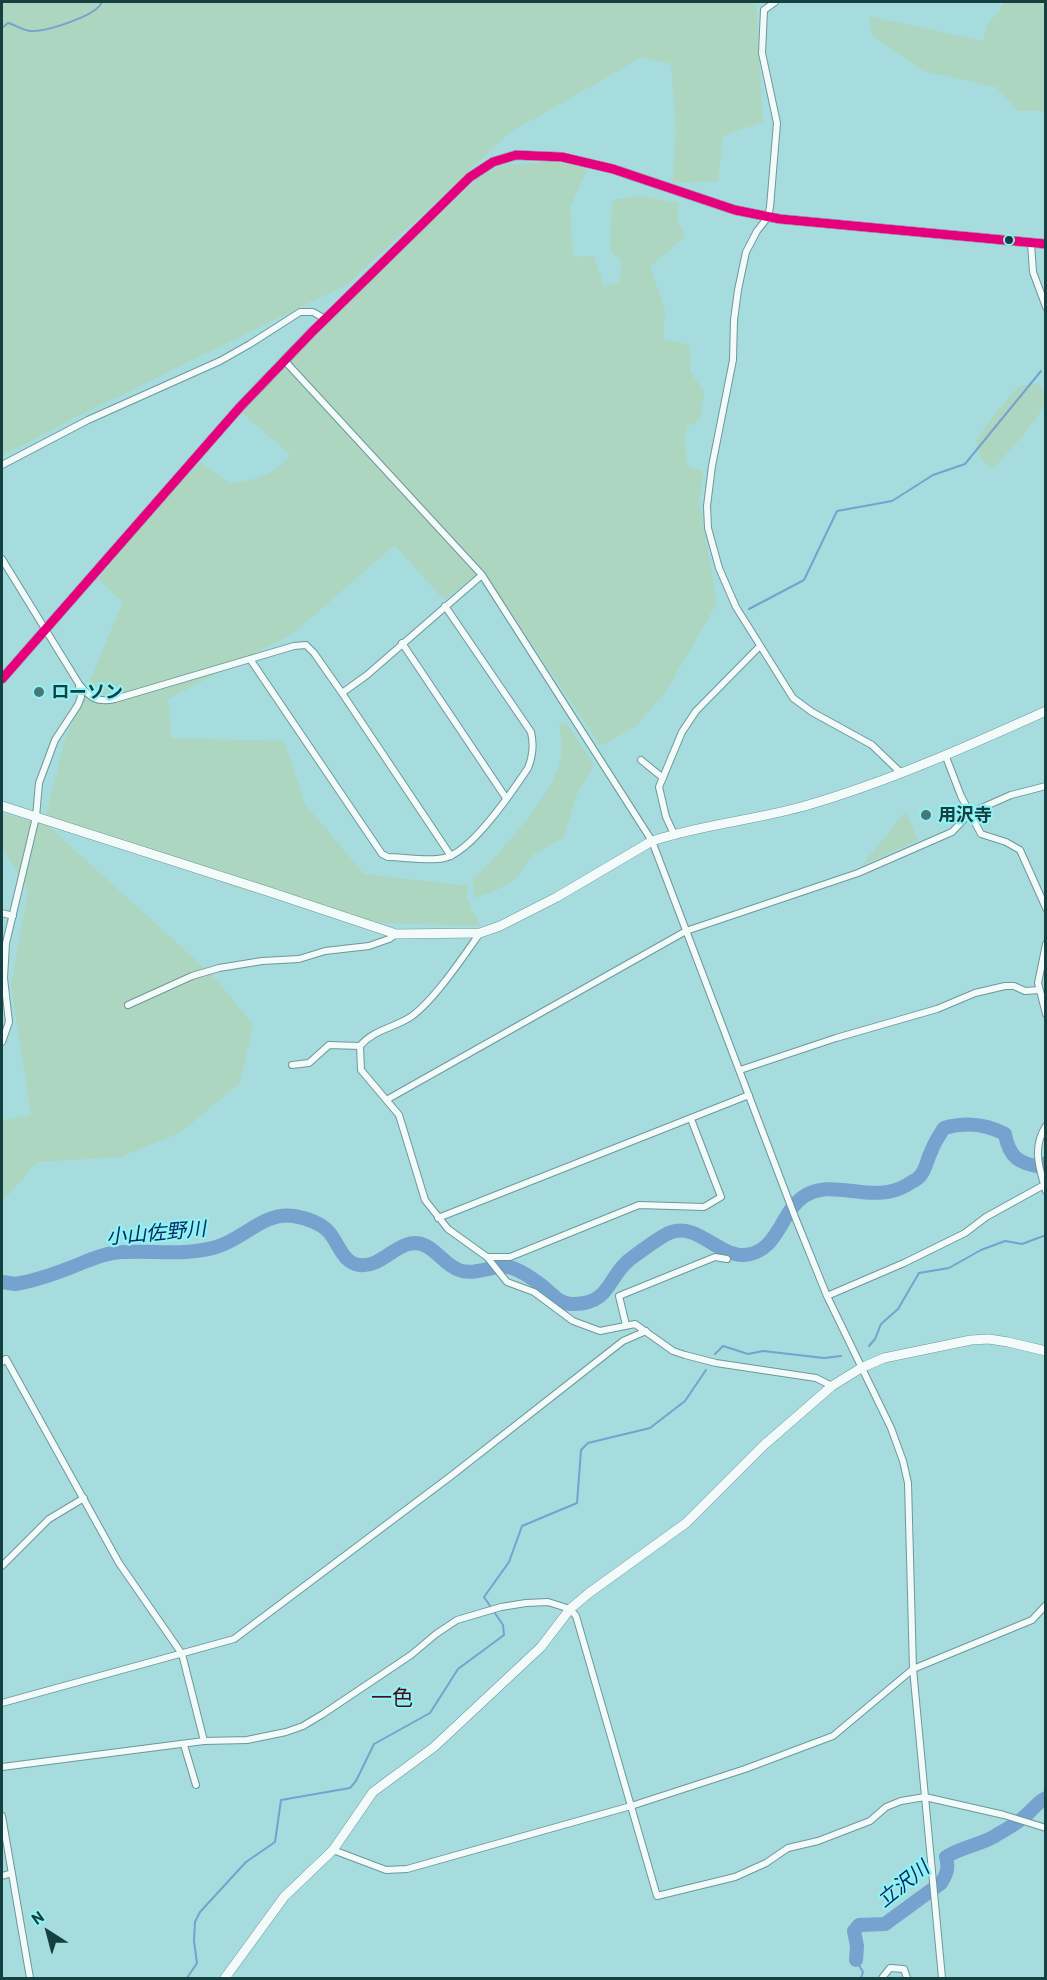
<!DOCTYPE html>
<html>
<head>
<meta charset="utf-8">
<style>
	body { margin:0 }
	#map { position:relative; width:1047px; height:1980px; overflow:hidden; background:#a6dcde; font-family:Barlow,sans-serif }
	canvas { display:block }
	.frame { position:absolute; inset:0; border:3px solid #154041; pointer-events:none }
	.north { position:absolute; left:18px; top:1902px; width:60px; height:60px; -webkit-text-stroke:4px #8ff2f5; paint-order:stroke; rotate:324deg; font-size:16px; font-weight:700; line-height:24px; text-align:center; color:#154041 }
	.north::after { content:''; display:block; margin:auto; width:21px; height:27px; background:#154041; clip-path:polygon(50% 0,100% 100%,50% 72%,0 100%) }
</style>
</head>
<body>
<div id="map">
<canvas width="1047" height="1980"></canvas>
<div class="frame"></div>
<div class="north">N</div>
</div>
<script>
const ctx = document.querySelector('canvas').getContext('2d');
ctx.lineJoin = 'round';
function paint(path, color) { ctx.fillStyle = color; ctx.fill(path, 'evenodd'); }
function stroke(path, color, width, dash) { ctx.strokeStyle = color; ctx.lineWidth = width; ctx.lineCap = dash ? 'butt' : 'round'; ctx.setLineDash(dash || []); ctx.stroke(path); }
function write(font, color, halo, rows, align = 'center') {
  ctx.font = font + ' Barlow,"Noto Sans JP",sans-serif'; ctx.lineWidth = 4.5; ctx.setLineDash([]); ctx.textBaseline = 'middle'; ctx.strokeStyle = halo; ctx.fillStyle = color; for (const [text, x, y, turn = 0] of rows) {
    ctx.save(); ctx.translate(x, y); ctx.rotate((+turn || 0) * Math.PI / 180); ctx.textAlign = isNaN(turn) ? turn : align; if (halo) ctx.strokeText(text, 0, 0); ctx.fillText(text, 0, 0); ctx.restore();
  }
}
const green = new Path2D(`
	M2,2H756L763,122L723,136L718,181L672,183L676,130L671,64L642,57L509,133L348,284L74,418L2,456Z
	M1005,2H1045V111H1018L996,87L923,71L873,36L869,16L983,41L987,26Z
	M548,162L589,166L570,207L573,257L594,256L604,287L619,282L622,263L610,250L612,200L640,196L679,203L677,219L685,237L650,267L665,310L663,339L690,345V371L704,392L700,420L688,426L684,439L688,466L704,472L699,501L717,603L665,693L636,726L601,746L482,570L444,600L395,545L292,634L168,699L171,738L284,741L305,804L364,874L469,886L466,896L480,926L382,923L232,887L153,854L46,815L64,742L123,602L98,579L165,496L201,462L230,484C257,478 273,478 290,454L241,412L378,273L482,174L501,165Z
	M1039,383C1041,387 1045,391 1046,396C1047,413 1004,456 992,470L981,459L976,441L991,419L1018,387Z
	M566,722L594,765L577,794L563,838L534,854L515,879L495,891L474,898L473,880C497,857 554,793 560,761C563,750 560,736 559,725Z
	M906,811L918,840L861,866Z
	M2,813L47,825L210,973L253,1024L240,1083L181,1132L121,1157L37,1162L2,1202V1120L31,1115L11,985L28,890L2,847Z`);
const stream = new Path2D(`
	M2,28L8,23C15,25 23,30 30,31C45,32 97,16 102,2
	M749,609L804,580L837,511L892,501L933,475L965,464L1041,371
	M869,1346L875,1339L881,1324L898,1309L919,1273L949,1268L981,1250L1005,1241L1022,1244L1046,1235
	M715,1354L723,1346L748,1354L763,1351L824,1358L841,1356
	M856,1960L863,1972L861,1978
	M187,1978L197,1963L194,1941L195,1922L200,1912L246,1862L275,1842L281,1800L350,1788L356,1781L374,1744L430,1713L458,1669L504,1635L503,1625L484,1597L509,1562L522,1526L577,1503L581,1450L588,1443L650,1428L685,1401L706,1370`);
const river = new Path2D(`
	M2,1282L15,1284L26,1282C42,1278 57,1273 72,1267C85,1262 99,1255 113,1253C147,1249 182,1257 216,1247C243,1240 264,1211 294,1216C305,1218 320,1223 328,1231C339,1243 342,1263 360,1265C384,1268 400,1235 424,1245C438,1251 445,1265 459,1270C475,1276 493,1265 508,1267C516,1268 530,1277 537,1282C549,1289 557,1304 572,1304C610,1305 607,1278 629,1260C637,1254 660,1237 669,1233C695,1221 718,1256 744,1255C778,1253 780,1213 803,1197C832,1176 871,1206 907,1185C911,1182 917,1180 920,1176C926,1170 927,1159 931,1152C934,1143 939,1136 944,1128C965,1122 986,1124 1005,1134C1009,1158 1020,1164 1042,1167L1046,1163
	M856,1960L857,1946L854,1931L859,1925L885,1924L941,1883C947,1874 949,1867 946,1857C961,1847 980,1845 995,1836C1005,1830 1016,1824 1024,1817C1032,1811 1036,1803 1046,1798`);
const street = new Path2D(`
	M775,2L764,10L762,53L777,123L770,207L768,217L757,231L746,252L738,290L734,320L733,360L712,466L707,506L708,528L719,568L736,607L793,698L812,712L872,745L901,773
	M1031,243L1033,272L1046,307
	M284,360L482,575L652,841L795,1217L827,1296L891,1428L903,1461L908,1483L913,1669L942,1978
	M2,465L88,420L220,361L250,344L300,312H313L325,319
	M2,559L79,684C90,698 97,703 115,699L294,646L306,645L314,653L342,693L451,856
	M402,643L506,798
	M250,659L382,854L388,857C406,857 427,862 444,858C471,853 512,792 528,768C533,756 534,745 531,732L445,606
	M342,693L367,675L482,575
	M946,757L961,796L981,834L1006,842L1020,850L1046,908
	M641,760L663,778
	M674,834L666,817L659,787L682,732L696,711L759,647
	M2,913L13,916
	M480,933C463,957 435,999 412,1016C395,1028 374,1029 360,1046L361,1070L399,1115L425,1200L448,1229L487,1257L507,1282L534,1292L573,1321L600,1331L635,1324L673,1351L685,1355L716,1363L816,1378L832,1386
	M1046,944L1038,983L1046,1014
	M128,1005L192,976L219,968L262,961L299,959L325,951L369,946L389,939L396,934
	M2,1042L9,1022L4,978L6,943L36,817L39,783L55,740L78,705L81,697L79,686
	M292,1065L309,1063L329,1045L360,1046
	M740,1070L836,1038L937,1009L975,993L1005,986H1014L1025,991L1039,990
	M388,1099L686,931L858,873L952,832L970,813L1011,795L1046,786
	M1046,1126C1032,1147 1039,1168 1046,1191
	M438,1218L749,1095
	M487,1257H510L639,1205L704,1207L721,1197L691,1119
	M827,1296L904,1263L965,1233L986,1217L1044,1185
	M626,1325L619,1296L715,1257L727,1259
	M2,1362L6,1359L119,1563L182,1654L204,1741
	M2,1566L49,1519L84,1498
	M2,1703L234,1639L451,1476L623,1341L646,1331
	M184,1745L196,1785
	M2,1767L204,1741L247,1740L286,1732L303,1726L323,1714L411,1655L436,1634L457,1620L501,1607L526,1603L548,1602L570,1609L576,1616L657,1896L735,1877L766,1863L788,1848L818,1841L870,1821L886,1807L901,1801L925,1797L1004,1815L1046,1828
	M2,1816L30,1978
	M333,1850L386,1870L407,1869L631,1806L745,1769L833,1736L913,1669L1032,1620L1046,1605
	M2,1876L12,1873
	M882,1978L890,1968L904,1969L907,1978`);
const secondary = new Path2D(`
	M2,679L240,407L312,332L470,177L493,162L516,155L562,157L613,169L735,210L780,219L1046,244
	M2,806L270,892L396,934L480,933L500,926L557,897L652,841C703,824 757,820 808,805C890,781 968,746 1046,711
	M225,1978L284,1897L333,1850L373,1792L434,1747L541,1647L570,1609L589,1593L686,1523L764,1445L832,1386L861,1368L884,1358L971,1340L989,1339L1008,1342L1046,1351`);
const bus1 = new Path2D(`
	M2,679L240,407L312,332L470,177L493,162L516,155L562,157L613,169L735,210L780,219L1046,244`);
const markers = [
	[1009,240,5,"#154041"],
	[39,692,6,"#487778"],
	[926,815,6,"#487778"]
];
const poiNames = [
	["ローソン",51,692],
	["用沢寺",938,815]
];
const waterNames = [
	["小山佐野川",156,1233,-5],
	["立沢川",903,1884,-39]
];
const quarterNames = [
	["一色",392,1698]
];
paint(green, '#acd6bf');
stroke(stream, '#75a2ce', 2);
stroke(river, '#75a2ce', 14);
stroke(street, '#6f9798', 8);
stroke(secondary, '#6f9798', 10);
stroke(street, '#f2fafa', 6);
stroke(secondary, '#f2fafa', 9);
stroke(bus1, '#e5007d', 9);
for (const [x, y, r, color] of markers) { const dot = new Path2D(); dot.arc(x, y, r, 0, 2 * Math.PI); ctx.fillStyle = color; ctx.fill(dot); stroke(dot, '#8ff2f5', 2); }
write('bold 18px', '#154041', '#8ff2f5', poiNames, 'left');
write('italic 20px', '#032c64', '#8ff2f5', waterNames);
write('21px', '#4f0915', '#8ff2f5', quarterNames);
</script>
</body>
</html>
